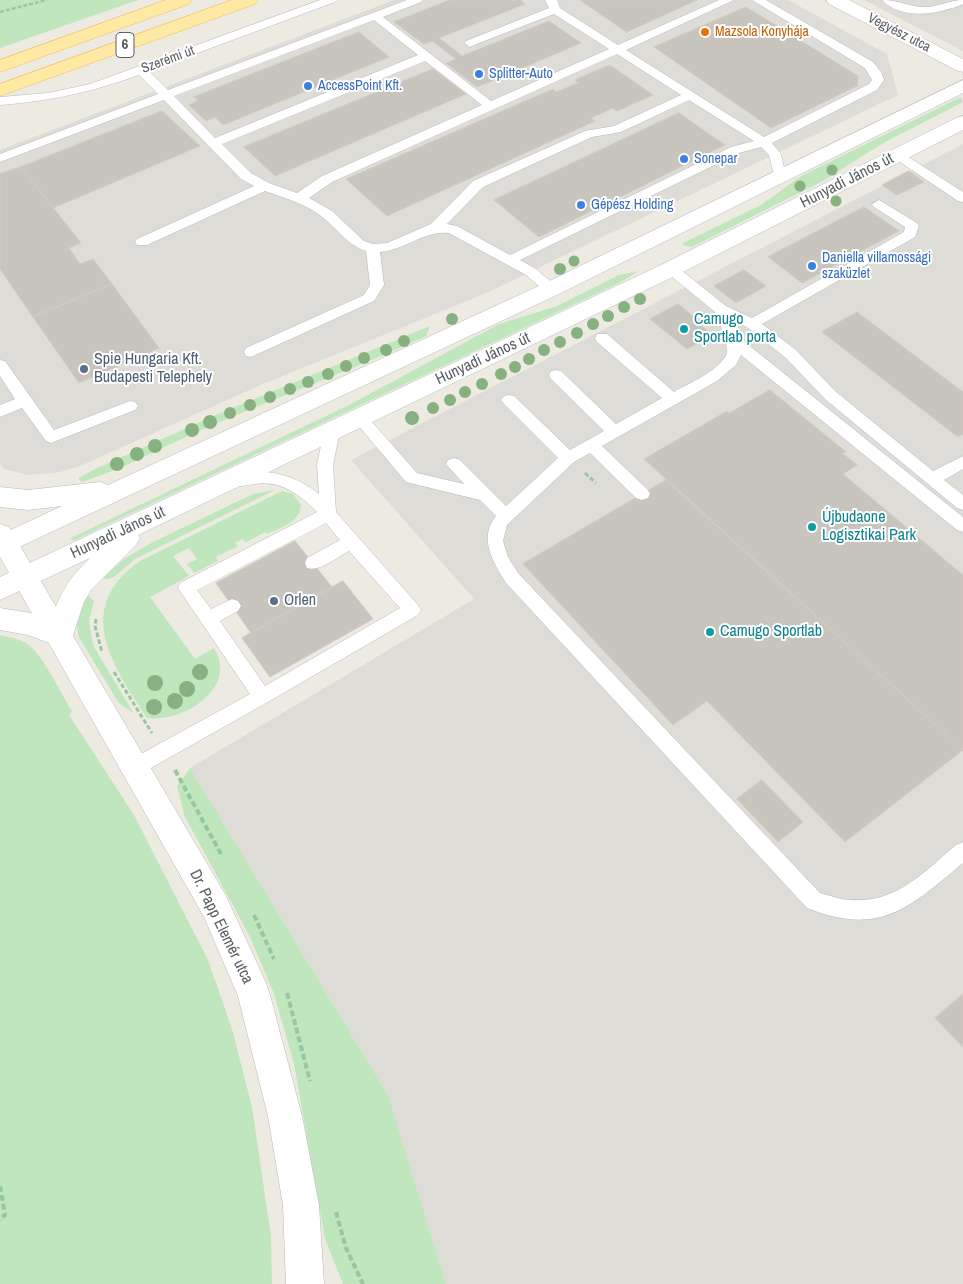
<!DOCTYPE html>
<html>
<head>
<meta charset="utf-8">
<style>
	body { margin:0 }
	canvas { display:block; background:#edeae2 }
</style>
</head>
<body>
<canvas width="963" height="1284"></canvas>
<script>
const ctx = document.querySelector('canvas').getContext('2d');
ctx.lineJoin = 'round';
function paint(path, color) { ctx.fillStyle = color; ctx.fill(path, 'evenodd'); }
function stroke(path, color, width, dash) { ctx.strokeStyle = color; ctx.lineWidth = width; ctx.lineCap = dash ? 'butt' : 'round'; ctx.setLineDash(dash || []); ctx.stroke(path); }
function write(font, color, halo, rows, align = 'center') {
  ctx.font = font + ' "Archivo Narrow",sans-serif'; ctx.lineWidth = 4; ctx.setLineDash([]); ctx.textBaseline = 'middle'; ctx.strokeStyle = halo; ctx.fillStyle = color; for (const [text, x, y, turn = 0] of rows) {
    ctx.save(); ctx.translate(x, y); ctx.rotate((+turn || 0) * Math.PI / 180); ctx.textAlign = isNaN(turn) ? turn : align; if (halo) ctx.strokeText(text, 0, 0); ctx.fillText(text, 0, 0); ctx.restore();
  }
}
const industrial = new Path2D(`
	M394,0H788L887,54L898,95L484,294L263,384L80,466L60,472L29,475L4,469L0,463V150Z
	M864,0H963V51Z
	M963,144V1284H446L388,1095L190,768L474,599L351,460Z`);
const green = new Path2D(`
	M0,0H138L0,48Z
	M961,97L963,102L885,142L821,182L692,247L683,245V243L761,205L801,176Z
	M639,271L619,283L102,527L75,540H70L73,537L351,404L499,324L557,306L619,275Z
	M430,326L426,336C355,369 280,396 208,427C166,445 126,468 82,482L79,480V478L93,470L218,414Z
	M275,490L135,559L114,577L107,579L103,578L124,559L151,543L253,494Z
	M282,491L293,494L301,505C300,523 281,527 267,534L265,532L245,543L243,539L235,543L238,546L216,557L218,561L194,573L187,564L197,559L189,548L173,556L189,576L150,597L195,659L214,648C239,688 183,723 147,718C113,666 72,608 140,561Z
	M86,593L94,601L89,621L93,645L134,714L118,702L79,637C74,620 80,609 86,593Z
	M0,635C11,638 24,639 32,648C46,661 61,694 72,711L69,715L134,815L208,960L232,1029L252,1107L271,1236L272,1284H0Z
	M190,768L388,1095L446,1284H343L325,1239L294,1064L274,994L250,937L185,817L177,786Z`);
const building = new Path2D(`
	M450,0H520L525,4L439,38L462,56L549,21L581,43L477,87L446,63L456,59L432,41L424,44L394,22Z
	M580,0H697L627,32Z
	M746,7L858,76L857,86L771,128L654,47Z
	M359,32L389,57L223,125L215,117L206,121L189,105L198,100L194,97Z
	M610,65L653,95L617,111L613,108L591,118L595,121L387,216L346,179L553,89L556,92L578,83L575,80Z
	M433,69L466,94L275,176L244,147Z
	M162,111L200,146L53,208L21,167Z
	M679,113L725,145L539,237L494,200Z
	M21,167L81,243L69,248L80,264L93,259L112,284L33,317L0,269V174Z
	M909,171L924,182L897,195L882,185Z
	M864,207L899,231L802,283L768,257Z
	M744,270L766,286L736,303L714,286Z
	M112,284L159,348L79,383L33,317Z
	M678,304L703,324L700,325L709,332L704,335L707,338L687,349L650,319Z
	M857,312L963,392V434L958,437L822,332Z
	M770,390L846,452L842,453L857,465L843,474L963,575V750L644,459L727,411L729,413Z
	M666,480L963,750L845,842L707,701L673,725L523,564Z
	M295,541L332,587L251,633L216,583Z
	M343,581L373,619L270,677L242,638Z
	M762,780L803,822L778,842L737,799Z
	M963,994V1047L935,1018Z`);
const pathFar2 = new Path2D(`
	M0,12L47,0`);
const pathFar1 = new Path2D(`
	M585,473L596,483
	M96,619L95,626L102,652
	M114,672L152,733`);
const path = new Path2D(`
	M175,770L221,854
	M254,915L274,959
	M287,993L310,1081
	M0,1186L5,1215L0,1220
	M336,1212L346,1248L363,1284`);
const lane = new Path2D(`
	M320,0H337L335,2L149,71L168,90L407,0H423L421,2L383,17L491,101L609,49L554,14L474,45L470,47L464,43L466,41L549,8L545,0H557L560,8L618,45L719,0H734L626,50L764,137L869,84L872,80L865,68L752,0H766L873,62L881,72L884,80L877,90L772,143L781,154L786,177L785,180H775L769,155L761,147L739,153L520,260L536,269L556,286L558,289L556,292H546L526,275L449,233C425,230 405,250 380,252L384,285L374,301L251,357L246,356L244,352L246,348L364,295L370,285L366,251C347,245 337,228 321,216C304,203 284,198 265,191L147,245H137L135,242L137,239L254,186L241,179L164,100L0,162V154L158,94L139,75C91,92 51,101 0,105V97L48,93L90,84ZM374,20L418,55L215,138L174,96ZM617,54L681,95L614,126L585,131L473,181L431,224L387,243L373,244L364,241L332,211L309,198L332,182ZM425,61L482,105L322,176L297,193L269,183L251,173L222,144ZM689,100L754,141L731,147L510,255L457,226L447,224L483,187L592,137L621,132Z
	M882,0C899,0 909,7 925,7C938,7 950,0 963,0V4C940,14 902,21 882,0Z
	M899,151L963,192V202L958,201L894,158L893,155Z
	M879,200L917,223L919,226L915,237L762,324L796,350L835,391L933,471L963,456V469L944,480L963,495V510L957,508L825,399L786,358L747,327L733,321L741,339L963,517V532L957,530L741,355L736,365L717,381L602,446L648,490L650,494L648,498L642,500L636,498L590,453L574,462L507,525L503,541L508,557L518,573L820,893C829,895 840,900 850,900C898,903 922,873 956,845L963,842V863C909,908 880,937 807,908L506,583C493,562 478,538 496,516L480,500L406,482L352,418L355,414L360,412L365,414L417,473L464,484L446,464L448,460L454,458L460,460L506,506L558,458L504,404L501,400L504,396L509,395L514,396L570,450L604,431L551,379L549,375L551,371L556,370L561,371L616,424L662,398L597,342L595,338L597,334H607L674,392C691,382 717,372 727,354L726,340L715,312L666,272L664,269L666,266H676L726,306L752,318L904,232L905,227L874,207L872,204Z
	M0,360L5,361L54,430L130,401L135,402L138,406L135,410L56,441L51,443L46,441L22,408L0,417V405L15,399L0,376Z
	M332,425L337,427L340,431L333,465L336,512L418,605L421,610L418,615L268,702L142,773L135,775L128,773L126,767L128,761L250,694L178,588L180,583L317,512C300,495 281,480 255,484C246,485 237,488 228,485L226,481L228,477C262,466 292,473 319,494L317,465L324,431L327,427ZM326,523L340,540L307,558L305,563L307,568C320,572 337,557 349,551L400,608L265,686L220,621L238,611L241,606L238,601L232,599L211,609L197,590Z`);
const street = new Path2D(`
	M826,0H849L963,59V72L956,70L829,4Z
	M0,524L9,527L226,896L266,983L270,995L302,1116L319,1205L324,1284H286L283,1205L268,1116L238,996L204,917L0,557Z`);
const secondary = new Path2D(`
	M963,80V93L559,294L0,556V535L62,506L28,510L0,507V487L28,490L100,482L108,485L543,284Z
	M963,116V130L679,274L138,535L140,538L136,545L91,590L84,602L70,644L60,647L28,635L0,630V608L31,613L51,620C60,593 69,578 90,558L0,600V577L663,264L956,118Z`);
const primary = new Path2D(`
	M166,0H192L189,4L0,72V60Z
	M232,0H258L255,4L0,96V84Z`);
const trees = [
	[832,170,5.5],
	[800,186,5.5],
	[836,201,5.5],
	[574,261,5.5],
	[560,269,6],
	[640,299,6],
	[624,307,6],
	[608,316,6],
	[452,319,6],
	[593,324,6],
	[577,333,6],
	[404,341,6],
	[560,342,6],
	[386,350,6],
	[544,350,6],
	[364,358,6],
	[529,359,6],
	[346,366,6],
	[515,367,6],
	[328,374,6],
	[501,374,6],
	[308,382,6],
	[482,384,6],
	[290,389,6],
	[465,392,6],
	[270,397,6],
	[450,400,6],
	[250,405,6],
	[433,408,6],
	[230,413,6],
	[412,418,7],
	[210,422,7],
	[192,430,7],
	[155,446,7],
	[137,454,7],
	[117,464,7],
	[200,672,8],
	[155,683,8],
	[187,689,8],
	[175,701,8],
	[154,707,8]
];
const markers = [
	[705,32,5,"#e8710a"],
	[479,74,5,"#3f7fe0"],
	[308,86,5,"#3f7fe0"],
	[684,159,5,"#3f7fe0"],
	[581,205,5,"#3f7fe0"],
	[812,266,5,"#3f7fe0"],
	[684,329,5,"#0f9aa8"],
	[84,369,5,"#5c6f8a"],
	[812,527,5,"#0f9aa8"],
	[274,601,5,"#5c6f8a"],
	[710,632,5,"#0f9aa8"]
];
const farFoodnames = [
	["Mazsola Konyhája",715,32]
];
const farStreetnames = [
	["Vegyész utca",899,33,27],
	["Szerémi út",168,60,-20]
];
const farShopnames = [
	["Splitter-Auto",489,74],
	["AccessPoint Kft.",318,86],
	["Sonepar",694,159],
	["Gépész Holding",591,205],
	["Daniella villamossági",822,258],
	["szaküzlet",822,274]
];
const shields = [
	[125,45,18]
];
const shieldNames = [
	["6",125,45]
];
const streetNames = [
	["Hunyadi János út",847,181,-27],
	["Hunyadi János út",483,359,-25],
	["Hunyadi János út",118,533,-25],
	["Dr. Papp Elemér utca",221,927,64]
];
const cultureNames = [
	["Camugo",694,320],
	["Sportlab porta",694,338],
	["Újbudaone",822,518],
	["Logisztikai Park",822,536],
	["Camugo Sportlab",720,632]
];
const serviceNames = [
	["Spie Hungaria Kft.",94,360],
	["Budapesti Telephely",94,378],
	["Orlen",284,601]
];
paint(industrial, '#dedcd6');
paint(green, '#c0e6bd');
paint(building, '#c8c5bf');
stroke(building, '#d2cbc0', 1);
stroke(lane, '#b5b8bd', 1);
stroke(street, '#b5b8bd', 1);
stroke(secondary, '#b5babf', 1);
stroke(primary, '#f3bb55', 1);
stroke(pathFar2, '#96c7a1', 2.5, [4, 2]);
stroke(pathFar1, '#96c7a1', 3, [4.5, 2.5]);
stroke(path, '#96c7a1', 4, [6, 3]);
paint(lane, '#fff');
paint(street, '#fff');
paint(secondary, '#fff');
paint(primary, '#ffeaa5');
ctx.fillStyle = '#87b181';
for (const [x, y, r] of trees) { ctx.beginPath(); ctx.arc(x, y, r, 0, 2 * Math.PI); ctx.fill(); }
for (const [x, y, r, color] of markers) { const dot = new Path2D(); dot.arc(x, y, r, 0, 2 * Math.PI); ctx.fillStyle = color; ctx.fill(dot); stroke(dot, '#fff', 2); }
write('14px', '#c56008', '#fff', farFoodnames, 'left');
write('14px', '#5a5f63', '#fff', farStreetnames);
write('14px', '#366cbe', '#fff', farShopnames, 'left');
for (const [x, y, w] of shields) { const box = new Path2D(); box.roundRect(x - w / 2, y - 12.5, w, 25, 4); ctx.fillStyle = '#fff'; ctx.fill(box); stroke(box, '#5a5f63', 1); }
write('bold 15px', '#5a5f63', null, shieldNames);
write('16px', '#5a5f63', '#fff', streetNames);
write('16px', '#0d838f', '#fff', cultureNames, 'left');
write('16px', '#4e5e75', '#fff', serviceNames, 'left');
</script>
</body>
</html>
